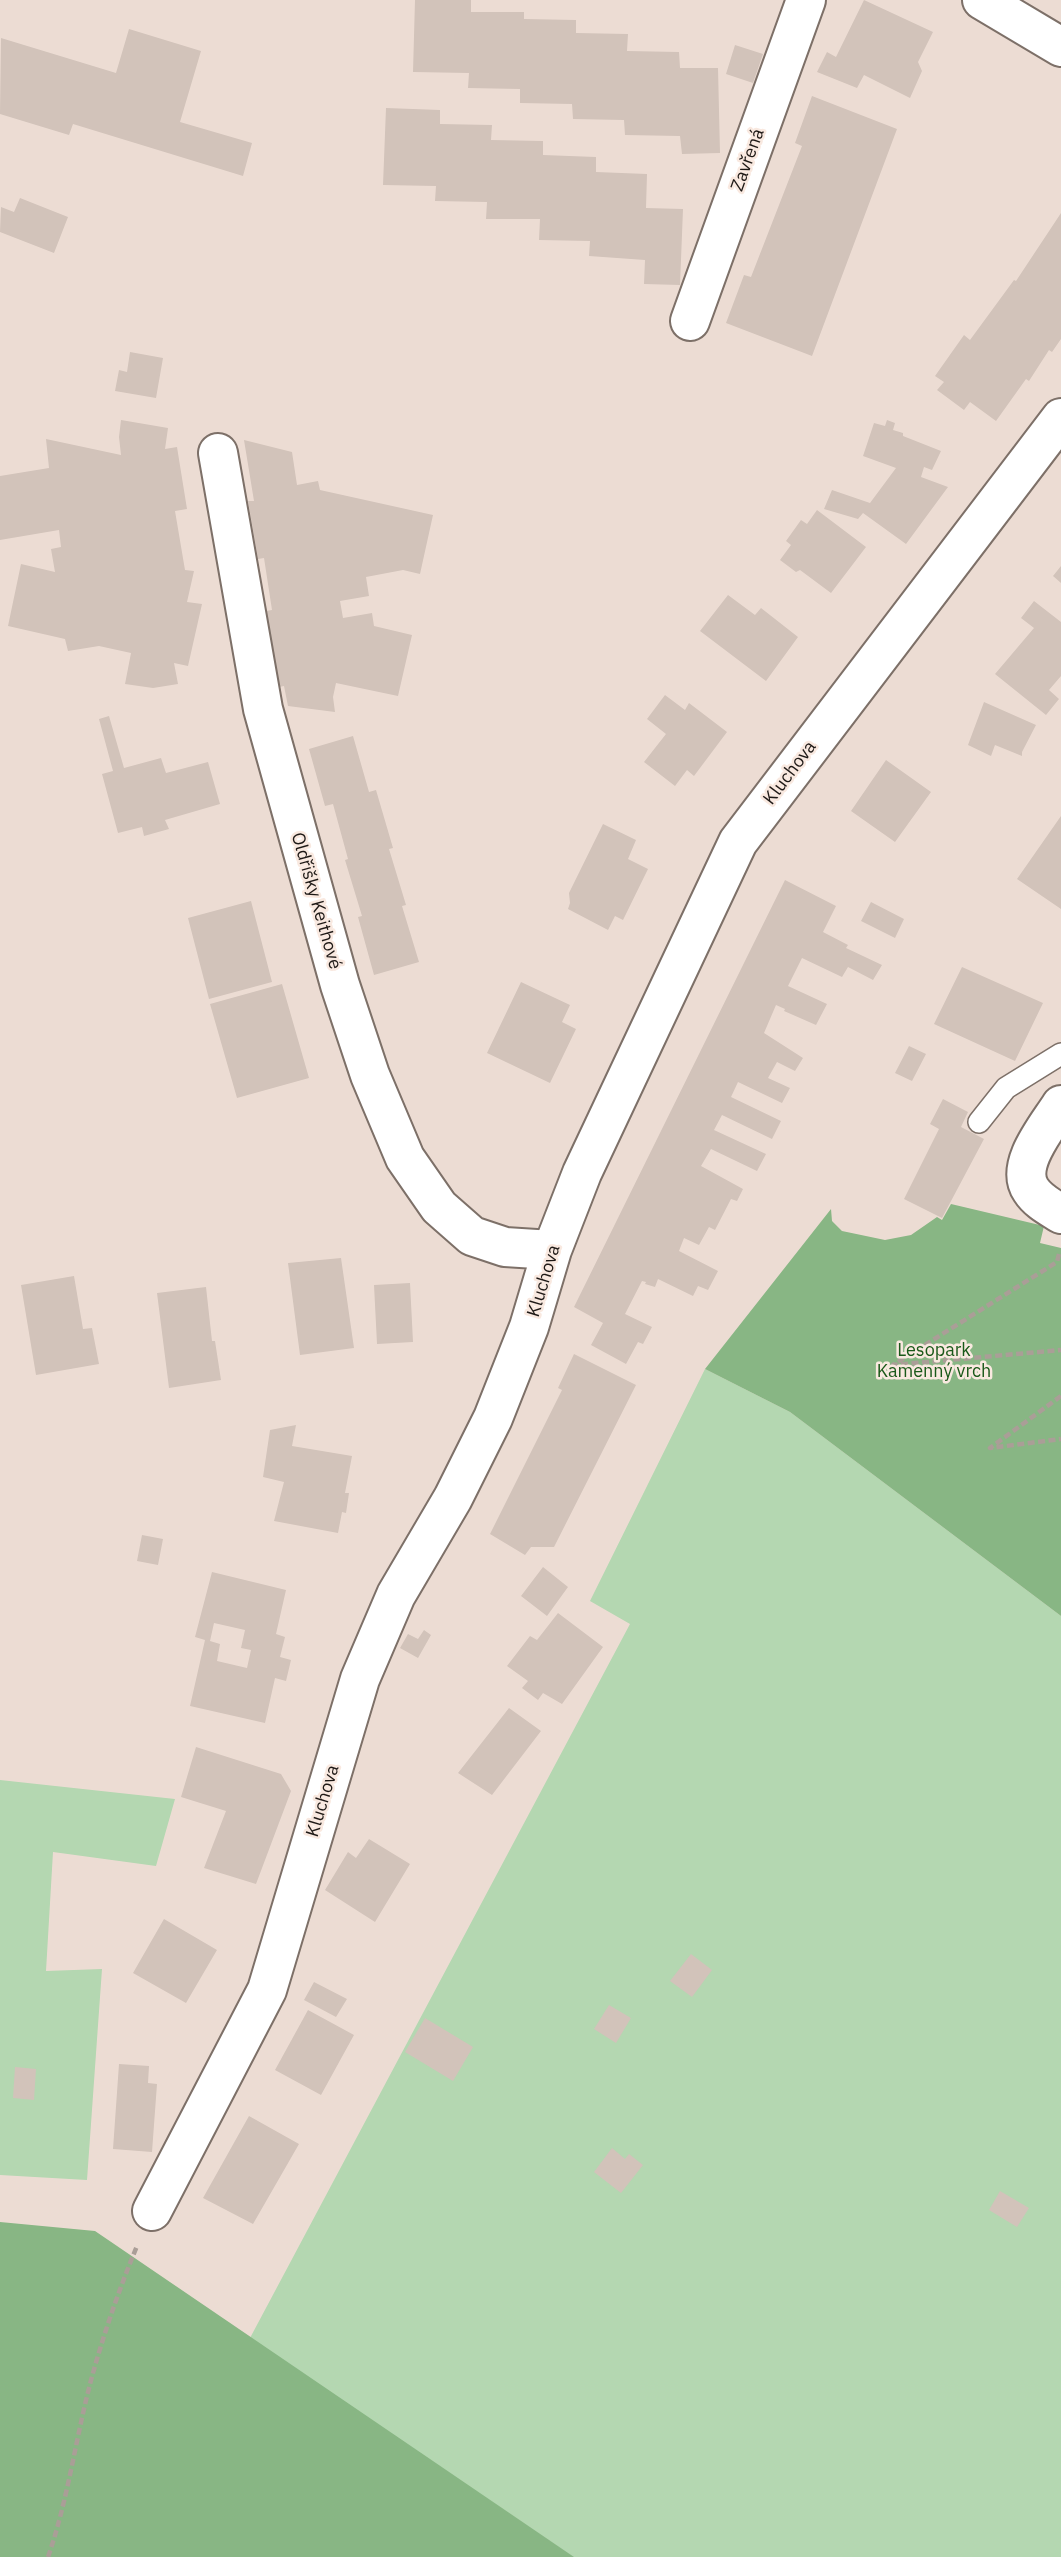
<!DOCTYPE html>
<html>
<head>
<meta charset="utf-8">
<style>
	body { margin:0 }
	canvas { display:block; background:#ecdcd3 }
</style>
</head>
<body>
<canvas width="1061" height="2557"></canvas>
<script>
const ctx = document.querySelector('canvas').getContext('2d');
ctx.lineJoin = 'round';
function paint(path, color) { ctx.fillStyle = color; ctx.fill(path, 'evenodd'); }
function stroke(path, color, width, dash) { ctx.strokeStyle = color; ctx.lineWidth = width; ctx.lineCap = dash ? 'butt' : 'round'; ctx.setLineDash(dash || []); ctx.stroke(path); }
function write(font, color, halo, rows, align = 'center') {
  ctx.font = font + ' "IBM Plex Sans",sans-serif'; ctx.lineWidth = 5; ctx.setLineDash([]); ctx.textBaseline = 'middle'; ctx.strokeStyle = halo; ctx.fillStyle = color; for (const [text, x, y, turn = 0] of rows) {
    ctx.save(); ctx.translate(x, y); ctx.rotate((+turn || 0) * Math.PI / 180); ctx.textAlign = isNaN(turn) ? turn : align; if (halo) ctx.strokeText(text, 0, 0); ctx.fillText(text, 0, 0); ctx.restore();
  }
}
const green = new Path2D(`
	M705,1369L790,1412L1061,1616V2557H573L250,2338L630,1624L590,1601Z
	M0,1780L175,1799L156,1866L53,1852L46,1971L102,1969L87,2180L0,2175Z`);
const forest = new Path2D(`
	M951,1204L1044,1226L1040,1243L1061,1248V1616L790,1412L705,1369L831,1209L832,1221L842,1231L885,1240L911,1235L937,1217L942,1220Z
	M0,2222L95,2231L574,2557H0Z`);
const building = new Path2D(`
	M415,0H471V12H524V19L576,20V33L628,34L627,51L679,52L680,68H718L720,153L682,154L680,136L625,135L624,120L573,119L572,104L520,103V89L468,88L469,73L413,72Z
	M864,0L933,32L918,62L922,71L910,98L864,75L857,88L817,72L827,52L836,57Z
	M129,29L201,51L180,122L252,143L243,176L73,124L69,135L0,114L1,38L116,73Z
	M735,45L763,54L753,83L726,74Z
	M812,96L897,129L812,356L726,323L744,275L751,277L802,146L795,143Z
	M386,108L440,110V124L492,125L491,140L543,141V155L596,157V172L647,174L646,208L683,209L680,285L644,284L645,260L589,256L590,241L539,240L540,219H486L487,202L435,201L436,186L383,185Z
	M20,198L68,217L54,253L0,232L1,207L14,212Z
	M1061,213V339L1052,352L1049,350L1029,381L1026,379L996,421L970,402L964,410L937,390L944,382L935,376L964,335L970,340L1014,280L1016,281Z
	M130,352L163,358L156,398L115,391L119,370L127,372Z
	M121,420L168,428L165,449L177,447L187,509L175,511L185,570L194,571L187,602L202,604L188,666L174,663L178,684L153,688L125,684L131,653L99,646L68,651L65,639L8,626L21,564L55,572L51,549L61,547L59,530L0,540V476L49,468L46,439L121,455L119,437Z
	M887,420L895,423L893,430L903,433V436L941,451L932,470L924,467L921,477L948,487L906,544L863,513L858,519L824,509L832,490L870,503L896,468L863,456L874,423L885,426Z
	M244,440L292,452L297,485L318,481L320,490L433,515L420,574L403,570L366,577L369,596L340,601L343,618L372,613L374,626L412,635L398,696L336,683L333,697L335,712L288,706L284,686L279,687L266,611L272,610L264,558L258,559L248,501H254Z
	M817,510L866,547L831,593L800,570L796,572L780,560L791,545L786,541L801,520L807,524Z
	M1061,566V583L1053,576Z
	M728,595L755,615L761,608L798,637L766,681L700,631Z
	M1034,601L1061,622V676L1049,690L1059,699L1046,715L995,674L1034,628L1021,618Z
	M665,695L685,710L689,703L727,732L694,776L687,770L675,786L644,762L666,734L647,719Z
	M984,702L1036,725L1022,752V756L995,745L991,756L968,745Z
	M109,716L124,768L161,758L166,773L208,762L220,804L165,820L169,829L144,836L142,827L118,833L102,774L113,771L99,719Z
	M353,736L369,792L376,790L393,848L389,849L406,905L402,906L419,962L374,975L358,917L362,916L345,860L348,859L333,804L325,806L309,749Z
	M886,760L931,792L895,842L851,811Z
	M1061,816V909L1017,879Z
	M603,824L636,840L628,859L648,869L623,920L615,916L608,930L568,909L570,903L569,893Z
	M785,880L836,906L823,932L848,945L846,948L882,965L873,980L848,967L842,977L802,958L788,986L827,1004L816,1025L784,1011L785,1009L776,1005L764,1033L803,1058L795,1071L777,1062L768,1078L790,1088L782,1103L738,1082L731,1097L781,1121L772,1139L722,1115L714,1130L766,1154L757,1171L711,1149L701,1166L743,1189L737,1201L731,1199L715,1230L709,1227L699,1245L684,1238L679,1251L718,1271L708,1290L698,1286L693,1296L658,1279L655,1287L645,1284L646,1282L642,1281L625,1314L652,1327L643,1344L638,1342L626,1364L591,1345L603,1323L574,1307Z
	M251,901L272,982L209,999L188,918Z
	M871,902L904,919L895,938L861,921Z
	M962,967L1043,1003L1015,1061L934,1024Z
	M521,982L570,1005L562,1022L576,1029L550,1083L487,1053Z
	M282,984L309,1078L237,1098L210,1004Z
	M909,1046L926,1054L912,1081L895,1073Z
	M943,1099L968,1112L961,1127L984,1139L942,1218L904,1199L939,1129L930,1124Z
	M341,1258L354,1348L300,1355L288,1263Z
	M74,1276L83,1329L92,1328L99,1364L36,1375L21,1285Z
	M410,1283L413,1342L377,1344L374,1285Z
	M206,1287L212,1341H215L221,1380L169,1388L157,1293Z
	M574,1354L636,1385L554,1547H531L525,1555L490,1534L562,1390L558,1388Z
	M296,1425L292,1446L352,1456L345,1493H349L346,1513L342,1512L338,1533L274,1521L284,1482L263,1477L270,1430Z
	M142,1535L163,1539L158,1565L137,1561Z
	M543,1567L568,1587L547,1616L521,1596Z
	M212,1572L286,1590L276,1634L285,1637L280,1657L291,1660L286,1681L275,1678L265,1723L190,1706L205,1640L195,1637ZM214,1623L245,1630L241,1648L251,1650L247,1668L217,1661L220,1644L210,1641Z
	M558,1613L603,1647L562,1704L543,1693L538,1700L522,1688L528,1681L507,1666L530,1636L537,1640Z
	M424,1630L431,1635L418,1658L400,1648L408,1634L418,1639Z
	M509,1708L541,1731L492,1795L458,1773Z
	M196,1747L281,1774L291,1791L256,1884L204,1868L226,1811L181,1797Z
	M369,1839L410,1864L375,1922L325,1890L348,1852L356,1858Z
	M164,1919L217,1950L186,2003L133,1973Z
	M691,1954L712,1970L692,1997L670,1981Z
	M314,1982L347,1999L336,2017L304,2000Z
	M609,2005L631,2018L616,2043L594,2029Z
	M308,2010L354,2035L321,2095L275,2070Z
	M425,2018L473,2047L453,2081L405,2052Z
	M119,2064L149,2066L148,2083L157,2084L152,2152L113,2149Z
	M15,2067L36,2069L34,2100L13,2098Z
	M249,2116L299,2144L253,2224L203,2198Z
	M612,2148L625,2159L629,2154L643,2165L621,2193L594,2172Z
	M1000,2191L1029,2208L1017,2227L989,2210Z`);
const path = new Path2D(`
	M1059,1254L1057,1262L893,1365L1061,1350
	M1061,1396L990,1448L1061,1439
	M48,2557C69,2497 76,2434 93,2373C105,2330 120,2287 137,2246`);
const lane = new Path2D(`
	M979,1122L1006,1088L1061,1054`);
const street = new Path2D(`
	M982,0L1061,47
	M690,321L806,0
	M218,453L263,709L340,985L370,1075L405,1158L439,1207L472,1236L505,1247L552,1250
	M1061,1105C1048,1126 1014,1165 1031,1190C1038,1201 1050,1207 1061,1214
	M152,2211L267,1990L360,1679L396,1595L453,1498L493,1418L529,1327L552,1250L582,1173L738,842L1061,418`);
const streetNames = [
	["Zavřená",748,160,-70],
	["Kluchova",790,773,-53],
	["Oldřišky Keithové",316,901,74],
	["Kluchova",544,1281,-73],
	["Kluchova",323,1801,-73]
];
const parkNames = [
	["Lesopark",934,1351],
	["Kamenný vrch",934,1372]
];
paint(green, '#b4d7b1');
paint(forest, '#88b684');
paint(building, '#d2c3ba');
stroke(lane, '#7d7068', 24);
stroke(street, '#7d7068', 42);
stroke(path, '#aa9e97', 4.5, [7, 3.5]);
stroke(lane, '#fff', 21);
stroke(street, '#fff', 38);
write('18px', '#1e1916', '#f9e9e0', streetNames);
write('18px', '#1a5919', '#f9e9e0', parkNames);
</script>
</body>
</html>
